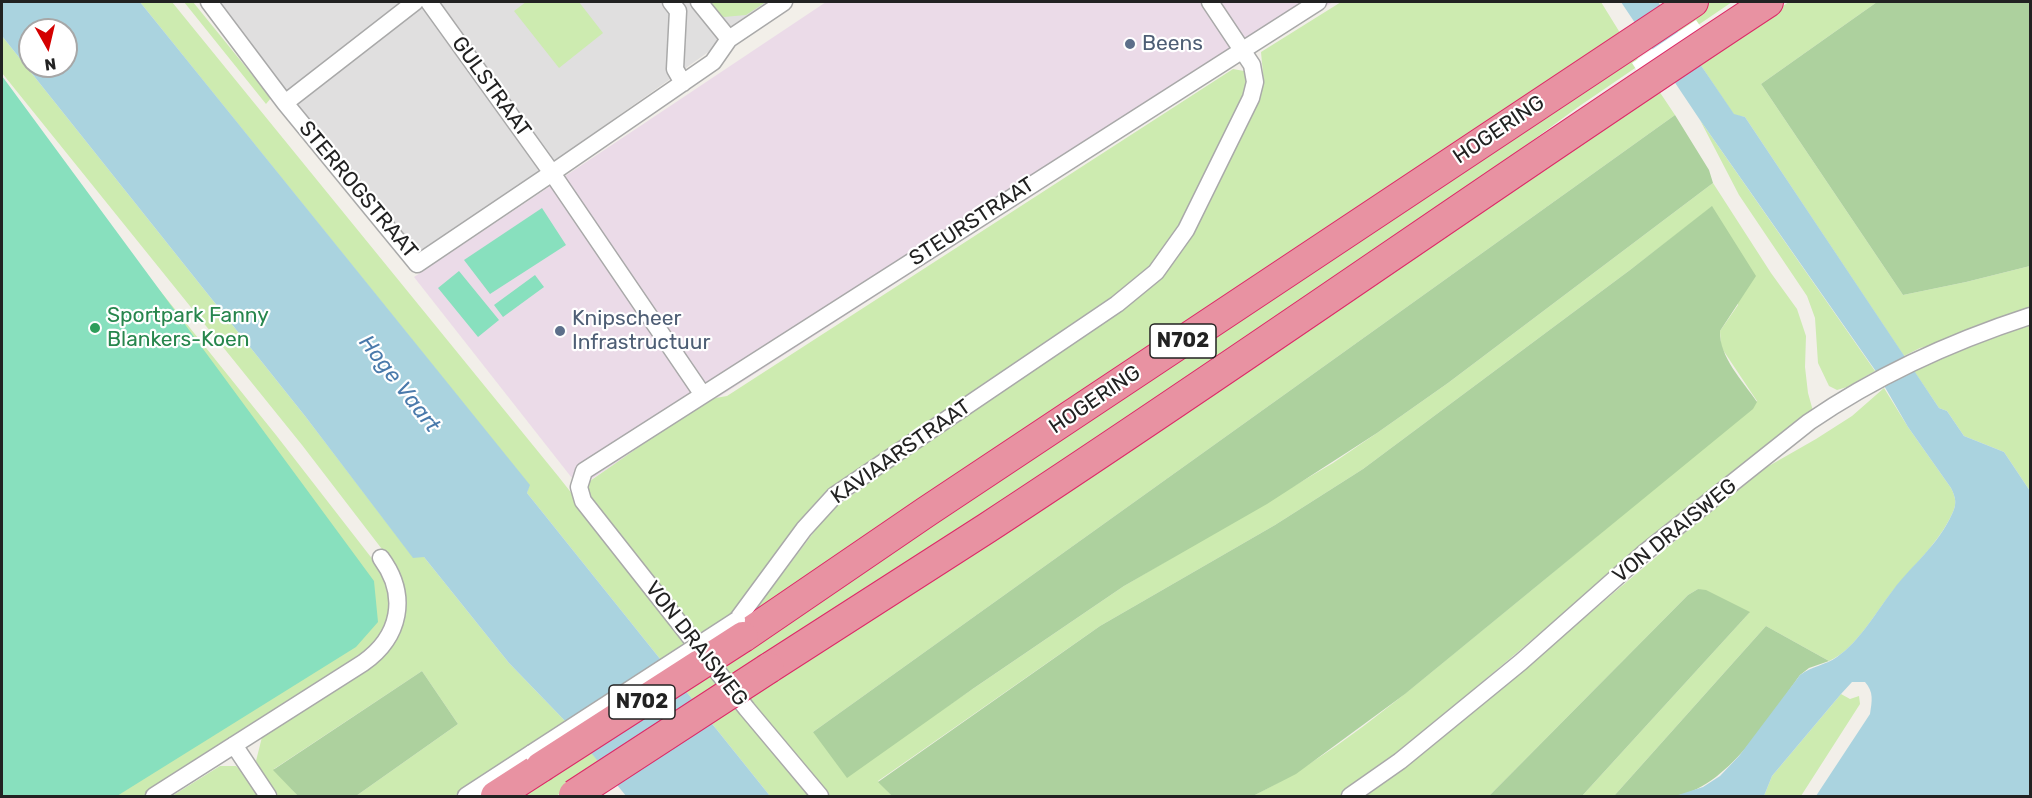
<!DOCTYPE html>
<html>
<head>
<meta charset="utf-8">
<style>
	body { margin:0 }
	#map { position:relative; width:2032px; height:798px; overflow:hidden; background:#f2efe9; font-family:Rubik,sans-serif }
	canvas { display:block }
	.frame { position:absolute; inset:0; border:3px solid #222; pointer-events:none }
	.north { position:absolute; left:18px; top:18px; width:60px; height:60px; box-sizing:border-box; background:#fff; border:2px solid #a7a7a7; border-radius:50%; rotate:172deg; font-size:16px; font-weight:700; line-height:24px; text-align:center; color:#222 }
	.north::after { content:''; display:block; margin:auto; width:21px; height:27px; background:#d40000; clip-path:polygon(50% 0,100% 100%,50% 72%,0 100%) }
</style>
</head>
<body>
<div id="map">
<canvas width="2032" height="798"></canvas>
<div class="frame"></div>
<div class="north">N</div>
</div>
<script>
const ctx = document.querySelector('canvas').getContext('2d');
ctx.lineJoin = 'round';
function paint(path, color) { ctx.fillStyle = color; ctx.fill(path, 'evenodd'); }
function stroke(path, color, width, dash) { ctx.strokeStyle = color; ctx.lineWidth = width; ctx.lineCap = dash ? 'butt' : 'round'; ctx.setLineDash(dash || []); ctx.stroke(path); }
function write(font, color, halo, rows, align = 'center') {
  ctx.font = font + ' Rubik,sans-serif'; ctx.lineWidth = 4.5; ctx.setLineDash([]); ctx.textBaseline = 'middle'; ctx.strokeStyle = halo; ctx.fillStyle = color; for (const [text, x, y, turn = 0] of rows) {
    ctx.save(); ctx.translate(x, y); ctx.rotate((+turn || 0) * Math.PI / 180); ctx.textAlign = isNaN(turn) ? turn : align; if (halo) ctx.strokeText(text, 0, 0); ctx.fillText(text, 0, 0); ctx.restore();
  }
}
const residential = new Path2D(`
	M206,2H779L419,257Z`);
const industrial = new Path2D(`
	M826,2H1333L579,487L414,277Z`);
const grass = new Path2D(`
	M140,2H172L558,476L810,796H770L527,493L529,485Z
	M184,2H193L271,98L266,104Z
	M526,2H579L603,33L559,68L514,11Z
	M708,2H766L746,15L724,17L715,11Z
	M1341,2H1601L1622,36L737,628L768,593L829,512L905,456L1151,285L1176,260L1207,208L1256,107L1264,84L1261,52Z
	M1710,2H1732L1682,36L1674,26Z
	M1789,2H1877L1761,84L1903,295L1966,282L2030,266V308L1980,324L1932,345L1920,348L1904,356L1745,117L1734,115L1698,61Z
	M2,36L305,416L413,557H424L509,663L567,723L454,796H356L458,724L422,671L274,769L298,796H276L256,761L262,737L370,666L385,654L396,636L388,557L302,445L2,73Z
	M1634,53L1641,64L1578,107L1442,207L1247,340L732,681L717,663Z
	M1233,69L1244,71L1250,85L1172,238L1159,259L1122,294L839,482L733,617L698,638L589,500L586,486L590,481L695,408L710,399L727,396Z
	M1657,88L1675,115L813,732L927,720L1124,586L1333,463L1377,433L1448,383L1713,183L1771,273L1797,309L1806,336L1805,367L1808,393L1813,411L1573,605L1362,784L1342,796H1253C1330,758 1400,698 1467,643C1564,564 1661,483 1757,401L1721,347L1720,331L1738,305L1712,207L1630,270L1363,469L1275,525L1100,626L878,781L892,796H825L744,697Z
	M2,94L276,435L384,574L391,605L387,624L375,645L350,664L143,796H103Z
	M1700,120L1875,371L1847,387L1837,390L1829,386L1818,363L1815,318L1807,296L1739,195Z
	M2030,323V491L2004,452L1964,436L1947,411L1939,408L1914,371L1935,358Z
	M1884,388L1908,427L1951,488C1956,498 1957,504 1952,514C1939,542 1915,564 1896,587C1877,609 1856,650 1829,661L1766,626L1614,796H1582L1749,613L1698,589L1688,595L1489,796H1366L1460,723L1753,475L1816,439L1852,416Z
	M1841,694L1850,699L1859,696L1860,704L1801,796H1764L1772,776Z
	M589,749L602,766L556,796H515Z
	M220,766H236L247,776L260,796H172Z`);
const forest = new Path2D(`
	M1877,2H2030V266L1966,282L1903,295L1761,84Z
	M1675,115L1709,170L1713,183L1448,383L1377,433L1267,504L1124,586L974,688L847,778L813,732Z
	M1712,206L1756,276L1720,331C1719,357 1743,381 1757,402L1753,409L1405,694L1296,774L1253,796H892L878,782L1100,626L1275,525L1363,469L1630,270Z
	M1698,589L1706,590L1750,612L1582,796H1489L1688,595Z
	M1766,626L1829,661L1809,668L1800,675C1771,715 1726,790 1674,796C1655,798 1634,796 1614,796Z
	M422,671L458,724L356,796H298L273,770Z`);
const pitch = new Path2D(`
	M2,76L374,581L378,622L356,647L117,796H2Z
	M542,208L566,245L490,294L464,260Z
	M459,271L499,320L478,337L438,288Z
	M535,275L544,287L503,317L494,305Z`);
const water = new Path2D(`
	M2,2H140L530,485L527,493L770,796H626L567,723L509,663L424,557L413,558L305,416L2,36ZM30,30H66V66H30Z
	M1621,2H1658L1734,114L1745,117L1939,408L1947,411L1964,436L2004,452L2030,491V796H1816L1870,714C1872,701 1874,692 1865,682H1852L1841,694L1772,776L1764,796H1675L1703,787L1720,776L1739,756L1800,675C1812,666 1826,665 1837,657C1860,641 1876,612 1893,590C1912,565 1939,544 1952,514C1957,504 1956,498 1951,488L1908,427L1875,370L1700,120Z`);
const pier = new Path2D(`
	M1696,20L1716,49L1651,92L1632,63Z`);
const street = new Path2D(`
	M209,2L285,103L415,2
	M671,2L678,11L675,69L683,83
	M699,2L729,39
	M285,103L417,264L552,173L429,2
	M703,395L552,173L713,62L729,39L784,2
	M737,620L804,529L835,495L1117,304L1156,272L1186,230L1251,98L1255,82L1252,65L1210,2
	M234,745L268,796
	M154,796L363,663C400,637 409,596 381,558
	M466,796L532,753
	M820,796L747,709L583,501L579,487L584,471L1318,2
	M1350,796L1400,761L1521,662L1643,554L1809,422C1876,376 1953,341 2030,316`);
const highway = new Path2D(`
	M743,637L926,512L1693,2
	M769,668C842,621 915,575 987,528C1250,356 1506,174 1768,2
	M496,796L541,767`);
const streetBridge = new Path2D(`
	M532,753L737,620`);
const highwayBridge = new Path2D(`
	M541,767L743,637
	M574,795L769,668`);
const markers = [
	[1130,44,6,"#5c6f8a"],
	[95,328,6,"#2e9e5b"],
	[560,331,6,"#5c6f8a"]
];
const shields = [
	[1183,341,66],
	[642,702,66]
];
const shieldNames = [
	["N702",1183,341],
	["N702",642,702]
];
const serviceNames = [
	["Beens",1142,44],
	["Knipscheer",572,319],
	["Infrastructuur",572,343]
];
const streetNames = [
	["GULSTRAAT",491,87,54],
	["HOGERING",1499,130,-34],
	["STERROGSTRAAT",358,190,50],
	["STEURSTRAAT",972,222,-33],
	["HOGERING",1095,400,-34],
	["KAVIAARSTRAAT",901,452,-35],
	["VON DRAISWEG",1675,531,-39],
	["VON DRAISWEG",696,644,52]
];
const leisureNames = [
	["Sportpark Fanny",107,316],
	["Blankers-Koen",107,340]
];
const waterNames = [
	["Hoge Vaart",399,384,52]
];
paint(residential, '#e0dfdf');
paint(industrial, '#ebdbe8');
paint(grass, '#cdebb0');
paint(forest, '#add19e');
paint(pitch, '#88e0be');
paint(water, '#aad3df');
paint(pier, '#fff');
stroke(street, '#a9a9a9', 19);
stroke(highway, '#dc2a67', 32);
stroke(street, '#fff', 16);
stroke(highway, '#e892a2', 30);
stroke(streetBridge, '#a9a9a9', 19, []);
stroke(highwayBridge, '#dc2a67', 32, []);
stroke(streetBridge, '#fff', 16);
stroke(highwayBridge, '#e892a2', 30);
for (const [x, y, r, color] of markers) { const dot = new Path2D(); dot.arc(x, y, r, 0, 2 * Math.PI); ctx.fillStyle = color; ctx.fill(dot); stroke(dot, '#fff', 2); }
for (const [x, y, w] of shields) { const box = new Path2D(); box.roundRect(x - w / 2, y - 17, w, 34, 4.5); ctx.fillStyle = '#fff'; ctx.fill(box); stroke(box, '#222', 1.5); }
write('bold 20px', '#222', null, shieldNames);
write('21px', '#4e5e75', '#fff', serviceNames, 'left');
write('21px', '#222', '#fff', streetNames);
write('21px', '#27864d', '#fff', leisureNames, 'left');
write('italic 22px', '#4a7aab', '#fff', waterNames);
</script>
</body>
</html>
